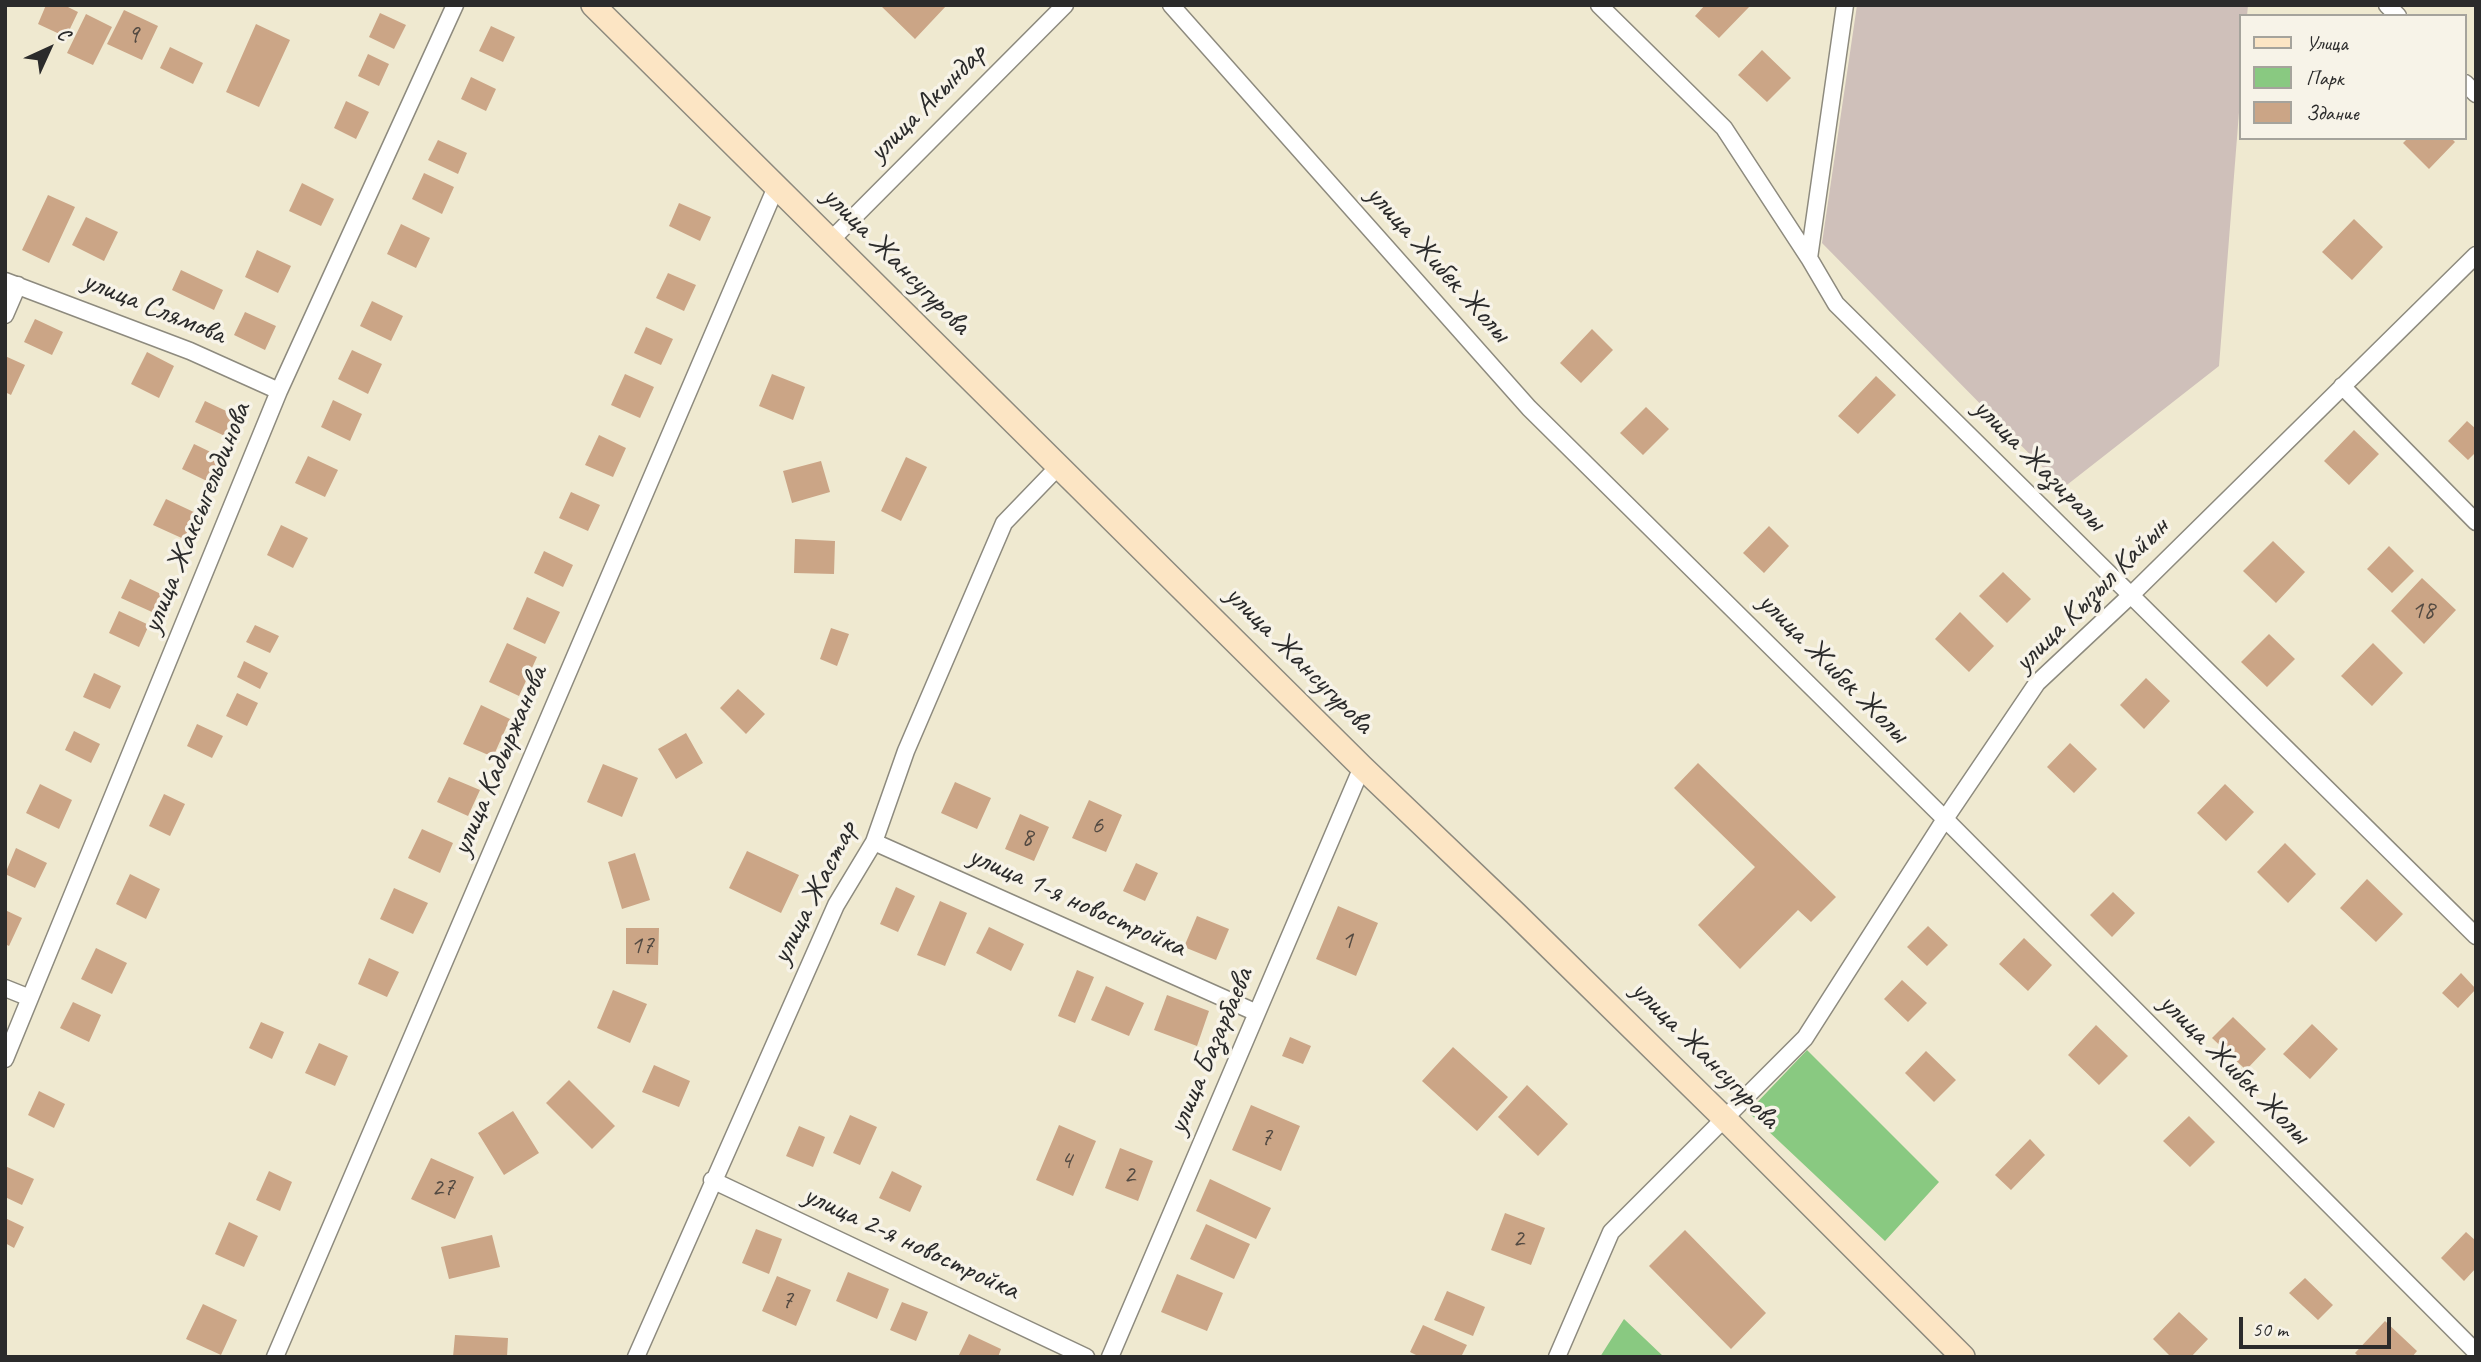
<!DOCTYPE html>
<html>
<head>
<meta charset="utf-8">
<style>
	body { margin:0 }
	#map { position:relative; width:2481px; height:1362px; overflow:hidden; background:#efe9d0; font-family:Caveat,sans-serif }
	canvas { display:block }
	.frame { position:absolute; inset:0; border:7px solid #2b2b2b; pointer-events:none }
	.legend { position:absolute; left:2239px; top:14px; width:228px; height:126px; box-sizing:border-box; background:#f7f3e8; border:2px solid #a5a39c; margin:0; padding:9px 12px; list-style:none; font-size:21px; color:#2b2b2b }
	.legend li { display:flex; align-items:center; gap:14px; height:35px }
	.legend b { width:35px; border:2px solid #a5a39c }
	.north { position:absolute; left:14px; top:14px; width:70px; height:70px; -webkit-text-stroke:5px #f7f3e8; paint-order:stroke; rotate:45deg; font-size:19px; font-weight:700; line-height:28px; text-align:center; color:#2b2b2b }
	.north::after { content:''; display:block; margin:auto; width:24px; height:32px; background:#2b2b2b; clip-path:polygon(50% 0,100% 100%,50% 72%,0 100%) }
	.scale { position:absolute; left:2239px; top:1317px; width:152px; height:32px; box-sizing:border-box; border:4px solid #2b2b2b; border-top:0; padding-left:9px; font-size:21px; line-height:24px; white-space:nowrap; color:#2b2b2b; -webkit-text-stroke:5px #f7f3e8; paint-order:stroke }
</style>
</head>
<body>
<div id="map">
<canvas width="2481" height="1362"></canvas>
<div class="frame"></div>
<ul class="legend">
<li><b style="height:9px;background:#fce5c4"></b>Улица</li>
<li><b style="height:19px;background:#89c981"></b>Парк</li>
<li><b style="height:19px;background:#cba586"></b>Здание</li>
</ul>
<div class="north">С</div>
<div class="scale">50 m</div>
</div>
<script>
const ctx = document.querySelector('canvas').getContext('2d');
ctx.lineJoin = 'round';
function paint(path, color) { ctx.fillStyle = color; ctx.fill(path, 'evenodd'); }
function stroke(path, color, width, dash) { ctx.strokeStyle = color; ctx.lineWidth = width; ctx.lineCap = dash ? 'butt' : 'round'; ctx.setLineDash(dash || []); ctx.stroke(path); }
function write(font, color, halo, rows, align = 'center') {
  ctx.font = font + ' Caveat,sans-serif'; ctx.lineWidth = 7; ctx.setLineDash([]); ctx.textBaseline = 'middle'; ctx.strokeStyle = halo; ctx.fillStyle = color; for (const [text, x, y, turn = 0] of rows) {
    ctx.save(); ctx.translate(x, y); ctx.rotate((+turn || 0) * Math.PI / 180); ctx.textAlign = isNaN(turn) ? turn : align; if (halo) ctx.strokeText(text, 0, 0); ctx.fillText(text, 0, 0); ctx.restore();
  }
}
const industrial = new Path2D(`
	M1857,5H2248L2247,16H2241V87L2219,366L2063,488L1822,243Z`);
const green = new Path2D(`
	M1807,1050L1939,1182L1885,1241L1748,1112Z
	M1624,1319L1664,1357H1600Z`);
const building = new Path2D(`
	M46,5H64L78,12L66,37L38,24Z
	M880,5H947L915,39Z
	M1705,5H1751L1719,38L1695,16Z
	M124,10L158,26L142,60L107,44Z
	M380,13L406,25L394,49L369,37Z
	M86,14L112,27L93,65L67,53Z
	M256,24L290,40L259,107L226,92Z
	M491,26L515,37L503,62L479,51Z
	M170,47L203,63L193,84L160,68Z
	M1762,50L1791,78L1767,102L1738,75Z
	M368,54L389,64L379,86L358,76Z
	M471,77L496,89L486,111L461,99Z
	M346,101L369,112L356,139L334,128Z
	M2408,138H2451L2455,142L2429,169L2403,143Z
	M438,140L467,153L458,174L428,160Z
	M424,173L454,187L442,214L412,199Z
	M302,183L334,199L321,226L289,211Z
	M48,195L75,207L49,263L22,250Z
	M679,203L711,217L700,241L669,226Z
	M86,217L118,232L104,261L72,245Z
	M2354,219L2383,247L2352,280L2322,252Z
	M401,224L430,238L416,268L387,254Z
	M257,250L291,266L278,293L245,277Z
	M181,270L223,290L214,310L172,290Z
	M668,273L696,285L684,311L656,298Z
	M372,301L403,316L391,341L360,326Z
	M245,312L276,326L265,350L234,335Z
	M35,319L63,332L52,355L24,342Z
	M646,327L673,339L661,365L634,353Z
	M1592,329L1613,350L1581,383L1560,363Z
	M352,350L382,364L368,394L338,379Z
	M147,352L174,366L159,398L131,384Z
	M5,356L25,365L11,395L5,392Z
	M625,374L654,387L640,418L611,405Z
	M772,374L805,387L793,420L759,406Z
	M1876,376L1896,395L1858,434L1838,416Z
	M333,400L362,414L350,441L321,427Z
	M205,401L237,416L227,437L195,422Z
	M1646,407L1669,429L1643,455L1620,433Z
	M2467,421L2476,429V452L2468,460L2448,441Z
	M2354,430L2379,454L2349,485L2324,461Z
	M599,435L626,448L613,477L585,465Z
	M194,444L221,457L209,482L182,469Z
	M308,456L338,470L325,497L295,483Z
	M906,457L927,467L901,521L881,511Z
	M821,461L830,492L792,503L783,471Z
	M571,492L600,505L588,531L559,518Z
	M166,499L198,514L186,540L153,525Z
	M281,525L308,538L293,568L267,555Z
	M1769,526L1789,546L1764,573L1743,553Z
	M795,539L835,541L834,574L794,573Z
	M2273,541L2305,572L2276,603L2243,571Z
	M2389,546L2414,571L2392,593L2367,569Z
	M544,551L573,565L563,587L534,573Z
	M2003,572L2031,599L2007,623L1979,596Z
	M2422,578L2456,610L2424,644L2391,611Z
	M130,579L161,594L152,612L121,598Z
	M527,597L560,612L545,644L513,629Z
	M119,611L149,625L139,647L109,633Z
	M1960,612L1994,646L1969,672L1935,639Z
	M255,625L279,636L270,653L246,642Z
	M831,628L849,634L837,666L820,659Z
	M2269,634L2295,659L2267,687L2241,662Z
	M507,643L537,657L519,696L489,682Z
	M2373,643L2403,673L2372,706L2341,676Z
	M244,661L268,673L260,689L237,677Z
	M94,673L121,686L110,709L83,697Z
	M2146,678L2170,701L2144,729L2120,705Z
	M738,689L765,714L746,734L720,708Z
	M237,693L258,703L247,726L226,716Z
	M481,705L510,719L493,757L463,744Z
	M197,724L223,736L212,758L187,746Z
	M74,731L100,744L91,763L65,750Z
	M686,733L703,763L676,779L658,749Z
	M2070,743L2097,769L2074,793L2047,767Z
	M1698,763L1836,897L1811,922L1798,910L1740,969L1698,925L1755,867L1674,788Z
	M603,764L638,778L622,817L587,802Z
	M449,777L480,790L468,816L437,802Z
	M955,782L991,798L977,829L941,813Z
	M40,784L72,800L59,829L26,813Z
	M2225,784L2254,812L2226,841L2197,813Z
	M164,794L185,804L170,836L149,826Z
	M1089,800L1122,815L1106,852L1072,838Z
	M1020,814L1049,827L1034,861L1005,849Z
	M422,829L453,843L440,873L408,858Z
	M2285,843L2316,874L2288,903L2257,872Z
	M16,848L47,863L35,888L5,874Z
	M747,851L799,875L781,913L729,888Z
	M635,853L650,900L622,909L608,862Z
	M1136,863L1158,873L1145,901L1123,891Z
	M130,874L160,889L146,919L116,904Z
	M2367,879L2403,914L2376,942L2340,908Z
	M896,887L915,896L898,932L880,924Z
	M394,888L428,903L413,934L380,919Z
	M2113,892L2135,913L2112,937L2090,915Z
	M940,901L967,913L945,966L917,955Z
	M1338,906L1378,923L1356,976L1316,959Z
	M5,910L22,918L9,946L5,944Z
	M1197,916L1229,929L1216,960L1184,947Z
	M1928,926L1948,945L1927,966L1907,947Z
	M989,927L1024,944L1011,971L976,953Z
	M626,928H659L658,965L626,964Z
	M2024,938L2052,965L2028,991L1999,964Z
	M96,948L127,963L112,994L81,979Z
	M369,958L399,972L387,997L358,984Z
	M1077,970L1094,977L1075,1023L1058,1016Z
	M2461,973L2476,989L2458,1008L2442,993Z
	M1902,980L1927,1003L1908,1022L1884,999Z
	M1106,986L1144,1003L1129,1036L1091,1020Z
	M613,990L647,1004L630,1043L597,1028Z
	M1167,995L1209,1011L1197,1046L1154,1030Z
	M73,1002L101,1015L89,1042L60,1028Z
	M2233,1017L2266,1049L2246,1070L2212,1038Z
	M261,1022L284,1032L272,1059L249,1048Z
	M2312,1024L2338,1049L2310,1079L2283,1054Z
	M2096,1025L2128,1056L2099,1085L2068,1055Z
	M1290,1037L1311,1046L1303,1064L1282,1056Z
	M319,1043L348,1056L335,1086L305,1073Z
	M1453,1047L1508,1097L1477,1131L1422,1081Z
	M1926,1051L1956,1080L1934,1102L1905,1073Z
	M654,1065L690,1081L679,1107L642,1092Z
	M569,1080L615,1126L592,1149L546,1103Z
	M1527,1085L1568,1124L1538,1156L1498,1117Z
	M39,1091L65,1104L54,1128L28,1115Z
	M1251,1105L1300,1126L1281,1171L1232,1150Z
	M513,1111L539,1153L504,1175L478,1133Z
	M850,1115L877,1127L860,1165L833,1153Z
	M2189,1116L2215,1142L2190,1167L2163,1141Z
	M1059,1125L1096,1141L1073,1196L1036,1180Z
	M799,1126L825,1137L813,1167L786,1156Z
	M2030,1139L2045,1155L2011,1190L1995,1175Z
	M1120,1148L1153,1161L1138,1201L1105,1188Z
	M431,1158L474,1177L455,1219L411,1199Z
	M5,1166L34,1179L22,1205L5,1197Z
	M269,1171L292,1182L280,1211L256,1200Z
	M892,1171L922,1186L910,1212L879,1198Z
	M1210,1179L1271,1208L1256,1239L1196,1211Z
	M1505,1213L1545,1228L1531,1265L1491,1250Z
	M5,1218L24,1227L14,1248L5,1243Z
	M229,1222L258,1236L244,1267L215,1254Z
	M1206,1224L1250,1244L1234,1279L1190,1259Z
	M756,1229L782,1239L769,1274L742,1263Z
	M1685,1230L1766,1313L1731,1349L1649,1266Z
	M2466,1232L2476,1241V1268L2464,1281L2441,1258Z
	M492,1235L500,1267L449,1279L441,1247Z
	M848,1272L889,1289L877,1319L836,1301Z
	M1177,1274L1223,1293L1207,1331L1161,1312Z
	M777,1276L811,1290L796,1326L762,1311Z
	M2305,1278L2333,1305L2318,1320L2289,1293Z
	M1447,1291L1485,1307L1473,1336L1434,1320Z
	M902,1302L928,1312L916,1341L890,1330Z
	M203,1304L237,1320L221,1355L186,1339Z
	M2179,1312L2208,1339L2191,1357H2171L2153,1339Z
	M2385,1321L2417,1351L2412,1357H2359L2355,1353Z
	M1423,1325L1467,1345L1461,1357H1420L1410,1352Z
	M969,1334L1001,1349L998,1357H958Z
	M455,1335L508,1338L507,1357H453Z`);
const street = new Path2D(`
	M1171,5L1529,408L1945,819L2476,1352
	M1599,5L1724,128L1809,258L1836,304L2476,936
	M2387,5L2398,16
	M2465,83L2476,94
	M831,240L1065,5
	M1809,258L1845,5
	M5,281L190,351L279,391
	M5,315L18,285
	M2342,386L2476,522
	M874,842L1257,1013
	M5,988L30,998
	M5,1059L279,391L455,5
	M712,1180L1086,1357
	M275,1357L776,187
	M636,1357L836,905L874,842L906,751L1004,523L1059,466
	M1110,1357L1362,767
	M1557,1357L1611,1232L1805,1038L1945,819L2037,683L2131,595L2476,255`);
const secondary = new Path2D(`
	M593,5L1362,767L1515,913L1724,1118L1963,1357`);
const numberNames = [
	["9",133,35],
	["18",2423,611],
	["6",1097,826],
	["8",1027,838],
	["1",1347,941],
	["17",642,946],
	["7",1266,1138],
	["4",1066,1161],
	["2",1129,1175],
	["27",443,1188],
	["2",1518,1239],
	["7",787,1301]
];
const streetNames = [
	["улица Акындар",928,103,-45],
	["улица Жансугурова",896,261,45],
	["улица Жибек Жолы",1438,264,48],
	["улица Слямова",154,308,22],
	["улица Жазиралы",2039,465,45],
	["улица Жаксыгельдинова",197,518,-68],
	["улица Кызыл Кайын",2092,595,-45],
	["улица Жансугурова",1299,660,45],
	["улица Жибек Жолы",1833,668,45],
	["улица Кадыржанова",500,761,-67],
	["улица Жастар",815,893,-63],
	["улица 1-я новостройка",1077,902,24],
	["улица Базарбаева",1211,1051,-67],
	["улица Жансугурова",1705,1055,45],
	["улица Жибек Жолы",2234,1069,45],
	["улица 2-я новостройка",911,1243,25]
];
paint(industrial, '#cfc0ba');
paint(green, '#89c981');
paint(building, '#cba586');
stroke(street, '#8d8a7e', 19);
stroke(secondary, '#8d8a7e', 26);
stroke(street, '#fff', 16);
stroke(secondary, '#fce5c4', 23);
write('26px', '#534a42', null, numberNames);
write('30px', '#2b2b2b', '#f7f3e8', streetNames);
</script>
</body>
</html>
